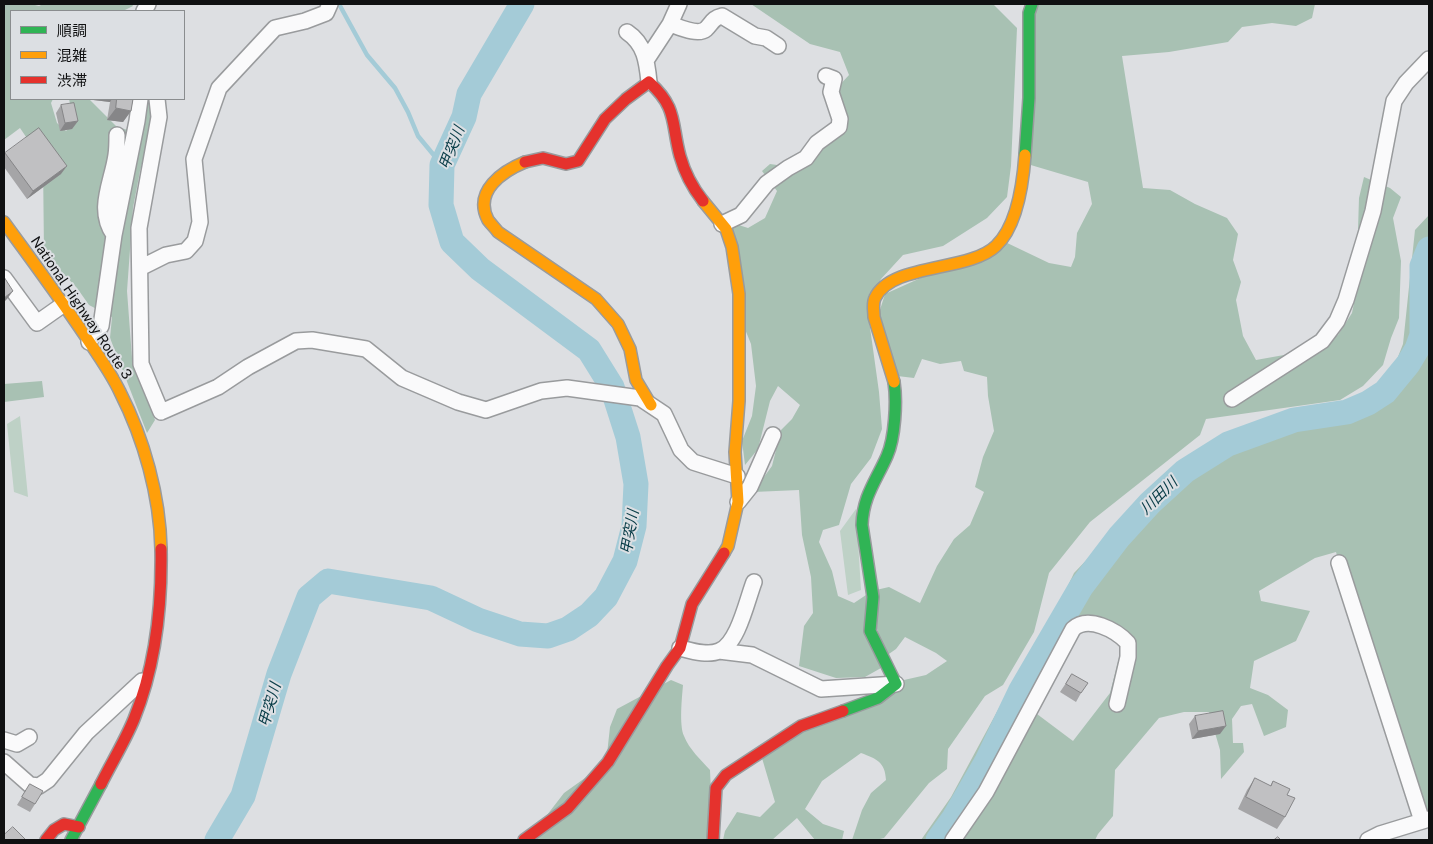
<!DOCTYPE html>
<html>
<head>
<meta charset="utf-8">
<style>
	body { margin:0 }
	#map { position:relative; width:1433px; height:844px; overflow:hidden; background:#dddfe2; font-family:"Public Sans","Noto Sans JP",sans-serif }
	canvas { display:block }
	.frame { position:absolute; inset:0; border:5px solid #101112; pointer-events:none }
	.legend { position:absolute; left:10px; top:10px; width:175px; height:90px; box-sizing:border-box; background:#dcdfe3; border:1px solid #8a8d8f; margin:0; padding:6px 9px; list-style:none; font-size:15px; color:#101112 }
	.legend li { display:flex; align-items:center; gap:10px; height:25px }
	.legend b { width:25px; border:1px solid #8a8d8f }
</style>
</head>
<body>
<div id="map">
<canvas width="1433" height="844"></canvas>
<div class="frame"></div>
<ul class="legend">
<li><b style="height:6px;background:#30b455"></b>順調</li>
<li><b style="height:6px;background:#ff9f0a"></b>混雑</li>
<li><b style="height:6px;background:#e5322d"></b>渋滞</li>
</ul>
</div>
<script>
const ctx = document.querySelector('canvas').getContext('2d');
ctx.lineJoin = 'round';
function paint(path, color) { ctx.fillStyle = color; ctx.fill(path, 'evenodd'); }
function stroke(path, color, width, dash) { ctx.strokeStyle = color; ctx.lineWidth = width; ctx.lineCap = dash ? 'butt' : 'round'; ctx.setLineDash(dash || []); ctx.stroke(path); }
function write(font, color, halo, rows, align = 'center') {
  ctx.font = font + ' "Public Sans","Noto Sans JP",sans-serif'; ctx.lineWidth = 4; ctx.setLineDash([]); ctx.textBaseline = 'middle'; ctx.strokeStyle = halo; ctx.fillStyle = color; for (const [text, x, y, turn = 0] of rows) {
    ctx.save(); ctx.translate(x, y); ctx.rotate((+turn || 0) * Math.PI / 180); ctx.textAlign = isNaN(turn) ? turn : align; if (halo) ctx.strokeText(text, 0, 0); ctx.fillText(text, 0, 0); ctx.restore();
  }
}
const green = new Path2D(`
	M20,416L28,497L14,492L7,424Z
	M856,509L861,590L848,595L840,531Z`);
const forest = new Path2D(`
	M4,4H31L39,6L43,4H132L133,6L123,11H11V99H53L51,103L57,123L66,131L74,123L69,99H89L117,127L128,130L133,99H154L149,137L140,171L133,208L127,291L132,358L155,420L147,433L110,338L112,317L89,305L77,288L44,253L43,162L20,128L4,140Z
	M751,4H993L1017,28L1011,166L1007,197L987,218L943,246L903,255L881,279L867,306L879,392L882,429L871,458L851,484L839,525L823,530L819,542L832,571L838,596L854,603L869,593L881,668L865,677L836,678L799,666L804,626L813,613L811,577L802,535L799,490L753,492L772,466L781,430L792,419L800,405L778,386L770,401L758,449L745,465L742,441L752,416L756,386L751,344L734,302L726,221L748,228L765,218L777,191L762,171L770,164L784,166L798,156L817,133L839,121L836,89L849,75L840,52L810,44Z
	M1030,4H1315L1312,18L1296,26L1272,23L1242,27L1228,42L1169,52L1122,56L1143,188L1170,190L1195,204L1227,218L1238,234L1233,260L1241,282L1236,300L1243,336L1256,360L1284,355L1338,335L1352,313L1356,293L1359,198L1364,177L1390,188L1401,197L1393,218L1401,261L1399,318L1391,338L1383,365L1363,386L1340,400L1206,419L1200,435L1090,522L1049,573L1034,632L1003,685L985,696L948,749L947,769L929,783L884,838L876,840H852L862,810L871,793L886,780C885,762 877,759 861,753L822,781L805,809L823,824L844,831L842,840H815L797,818L772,840H723L725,831L737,812L760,817L775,802L759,748L904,680L926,675L947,661L936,653L905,637L896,649L886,656L876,626V590L889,587L920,603L937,566L954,539L970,525L984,492L975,487L983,457L994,431L988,396L987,377L964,371L961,361L940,364L922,359L914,378L889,375L879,313L885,294L1003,241L1049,263L1071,267L1075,257L1077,233L1092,204L1088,182L1024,163Z
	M1429,215V811L1419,814L1336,552L1315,558L1259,591L1261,601L1310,611L1296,641L1254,661L1250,688L1268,695L1288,710L1286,727L1264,736L1252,704L1241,706L1232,719L1233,743H1243L1244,752L1221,779L1220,750L1209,712H1184L1159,718L1115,770L1113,816L1098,834L1095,840H921L951,797L999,708L1025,705L1073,741L1110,693L1120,654L1118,635L1057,609L1074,573L1097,549L1166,500L1211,445L1225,434L1357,400L1375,388L1392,372L1403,344L1415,230Z
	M42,381L44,397L4,402V384Z
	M671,680L683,685C682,697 679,725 684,736C689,749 701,760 710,770L711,793L707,840H519L537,828L564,793L606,763L610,727L617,709Z`);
const stream = new Path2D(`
	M339,4L367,55L395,88L408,112L418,136L442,165`);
const river = new Path2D(`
	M217,840L243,796L279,674L309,597L328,581L431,598L478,620L520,634L548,636L568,629L589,615L606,597L625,561L634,526L636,484L628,437L612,387L589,350L480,269L452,242L441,205L442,165L464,117L469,94L522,4
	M938,840L954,818L987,761L1021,690L1081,587L1119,537L1150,503L1185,471L1228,444L1294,420L1347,412L1368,403L1385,392L1408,364L1417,349L1422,335V266L1429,249`);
const street = new Path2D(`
	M144,11L148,4
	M670,24C679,27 698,36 706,29C712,23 713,18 722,16L755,36L766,38L778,46
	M627,32C645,44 647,62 649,82
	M647,59L670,24L679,4
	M157,99L159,117L139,228L141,364L161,412L218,387L248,367L296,341L312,340L366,349L402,378L458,402L486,410L541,391L567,388L640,398L664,414L681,450L693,462L737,476
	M722,224L741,215L767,183L788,168L806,158L817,143L839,127L840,119L831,92L834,79L826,76
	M114,235C96,209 112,183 116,155C117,149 117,142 117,135
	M140,268L166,255L186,251L195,241L200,222L194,159L219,88L275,28L305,21L326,13L330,4
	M4,278L37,323L64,304
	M89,342L101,326L114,235L137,121L140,99
	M1232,399L1322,341L1337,321L1346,300L1373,211L1394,101L1406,83L1429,59
	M738,502L750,487L773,435
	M1339,563L1422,821
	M680,648C692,651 708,656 719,651C738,644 747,600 754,582
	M719,651L752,655L821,689L896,684
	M4,740L17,744L29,737
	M4,762L30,785L39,786L48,780L86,733L142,681
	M953,840L986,792L1073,629C1088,615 1116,630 1128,643V657L1117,704
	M1368,840L1380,834L1429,819`);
const fast = new Path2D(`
	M1025,155L1029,98V13L1032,4
	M843,711L878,698L896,684L870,631L873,597L862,525C863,496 876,481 887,456C895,438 897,401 894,382
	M71,840L101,784`);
const slow = new Path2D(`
	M525,162C503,171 473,191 488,220C491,224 495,228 498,232L596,299L618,324L630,349L636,380L651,405
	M703,201L726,229L732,247L739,294V401L735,452L738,502L728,546L724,553
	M4,222C33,262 63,302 90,343C101,359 112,375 120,392C144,439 160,496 161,549
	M894,382L874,317C874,310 872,304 875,298C891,263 969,272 996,246C1017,226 1023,183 1025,155`);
const jam = new Path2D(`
	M525,162L543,158L566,164L578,161L605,119L626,99L649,82C678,108 671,123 680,156C685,174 692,187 703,201
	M101,784C112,762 125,741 134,719C156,665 162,607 161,549
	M46,840L54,830L64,824L79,827
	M524,840L568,808L608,762L667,666L680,648L692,604L724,553
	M713,840L716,788L726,775L801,726L843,711`);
const wall = new Path2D(`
	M85,99H133L131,111L123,122L107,120L110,102Z
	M61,105L78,121L72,129L60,131L56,113Z
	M5,153L61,174L27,199L4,167V154Z
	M1072,674L1081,693L1076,702L1060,692Z
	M1195,716L1220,734L1192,739L1189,724Z
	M1255,778L1270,786L1273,781L1287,795L1285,817L1277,829L1238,809L1247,790Z
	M30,784L35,804L30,812L17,805Z`);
const shadedWall = new Path2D(`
	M85,99H112L110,102Z
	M116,108L131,111L123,122L107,120Z
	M78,121L72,129L60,131L65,123Z
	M67,166L61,174L27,199L33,191Z
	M13,291L7,299L4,302V298Z
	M1226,726L1220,734L1192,739L1198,731Z`);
const building = new Path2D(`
	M117,99H133L131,111L116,108Z
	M74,103L78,121L65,123L61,105Z
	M39,128L67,166L33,191L5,153Z
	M4,277L13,291L4,298Z
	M1072,674L1088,683L1081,693L1066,684Z
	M1223,711L1226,726L1198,731L1195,716Z
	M1255,778L1271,786L1273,781L1290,789L1287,795L1295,798L1285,817L1246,797Z
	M30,784L43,791L35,804L22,797Z
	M13,827L26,840H4V835Z
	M1278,837L1281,840H1274Z`);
const streetNames = [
	["National Highway Route 3",81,308,56]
];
const waterNames = [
	["甲突川",452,148,-69],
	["川田川",1159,496,-44],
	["甲突川",630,532,-80],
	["甲突川",270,705,-74]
];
paint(green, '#bed1c6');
paint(forest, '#a8c1b3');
stroke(stream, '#a4cbd7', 4.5);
stroke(river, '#a4cbd7', 25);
stroke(street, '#999b9d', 18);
stroke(fast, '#999b9d', 14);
stroke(slow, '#999b9d', 14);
stroke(jam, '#999b9d', 14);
stroke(street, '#fafafb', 15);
stroke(fast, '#30b455', 11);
stroke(slow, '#ff9f0a', 11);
stroke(jam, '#e5322d', 11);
paint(wall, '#a5a5a7');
paint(shadedWall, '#868688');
paint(building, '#c0c0c2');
stroke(building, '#868688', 1);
write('14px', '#101112', '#dcdfe3', streetNames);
write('italic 15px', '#083c47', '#dcdfe3', waterNames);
</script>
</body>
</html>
